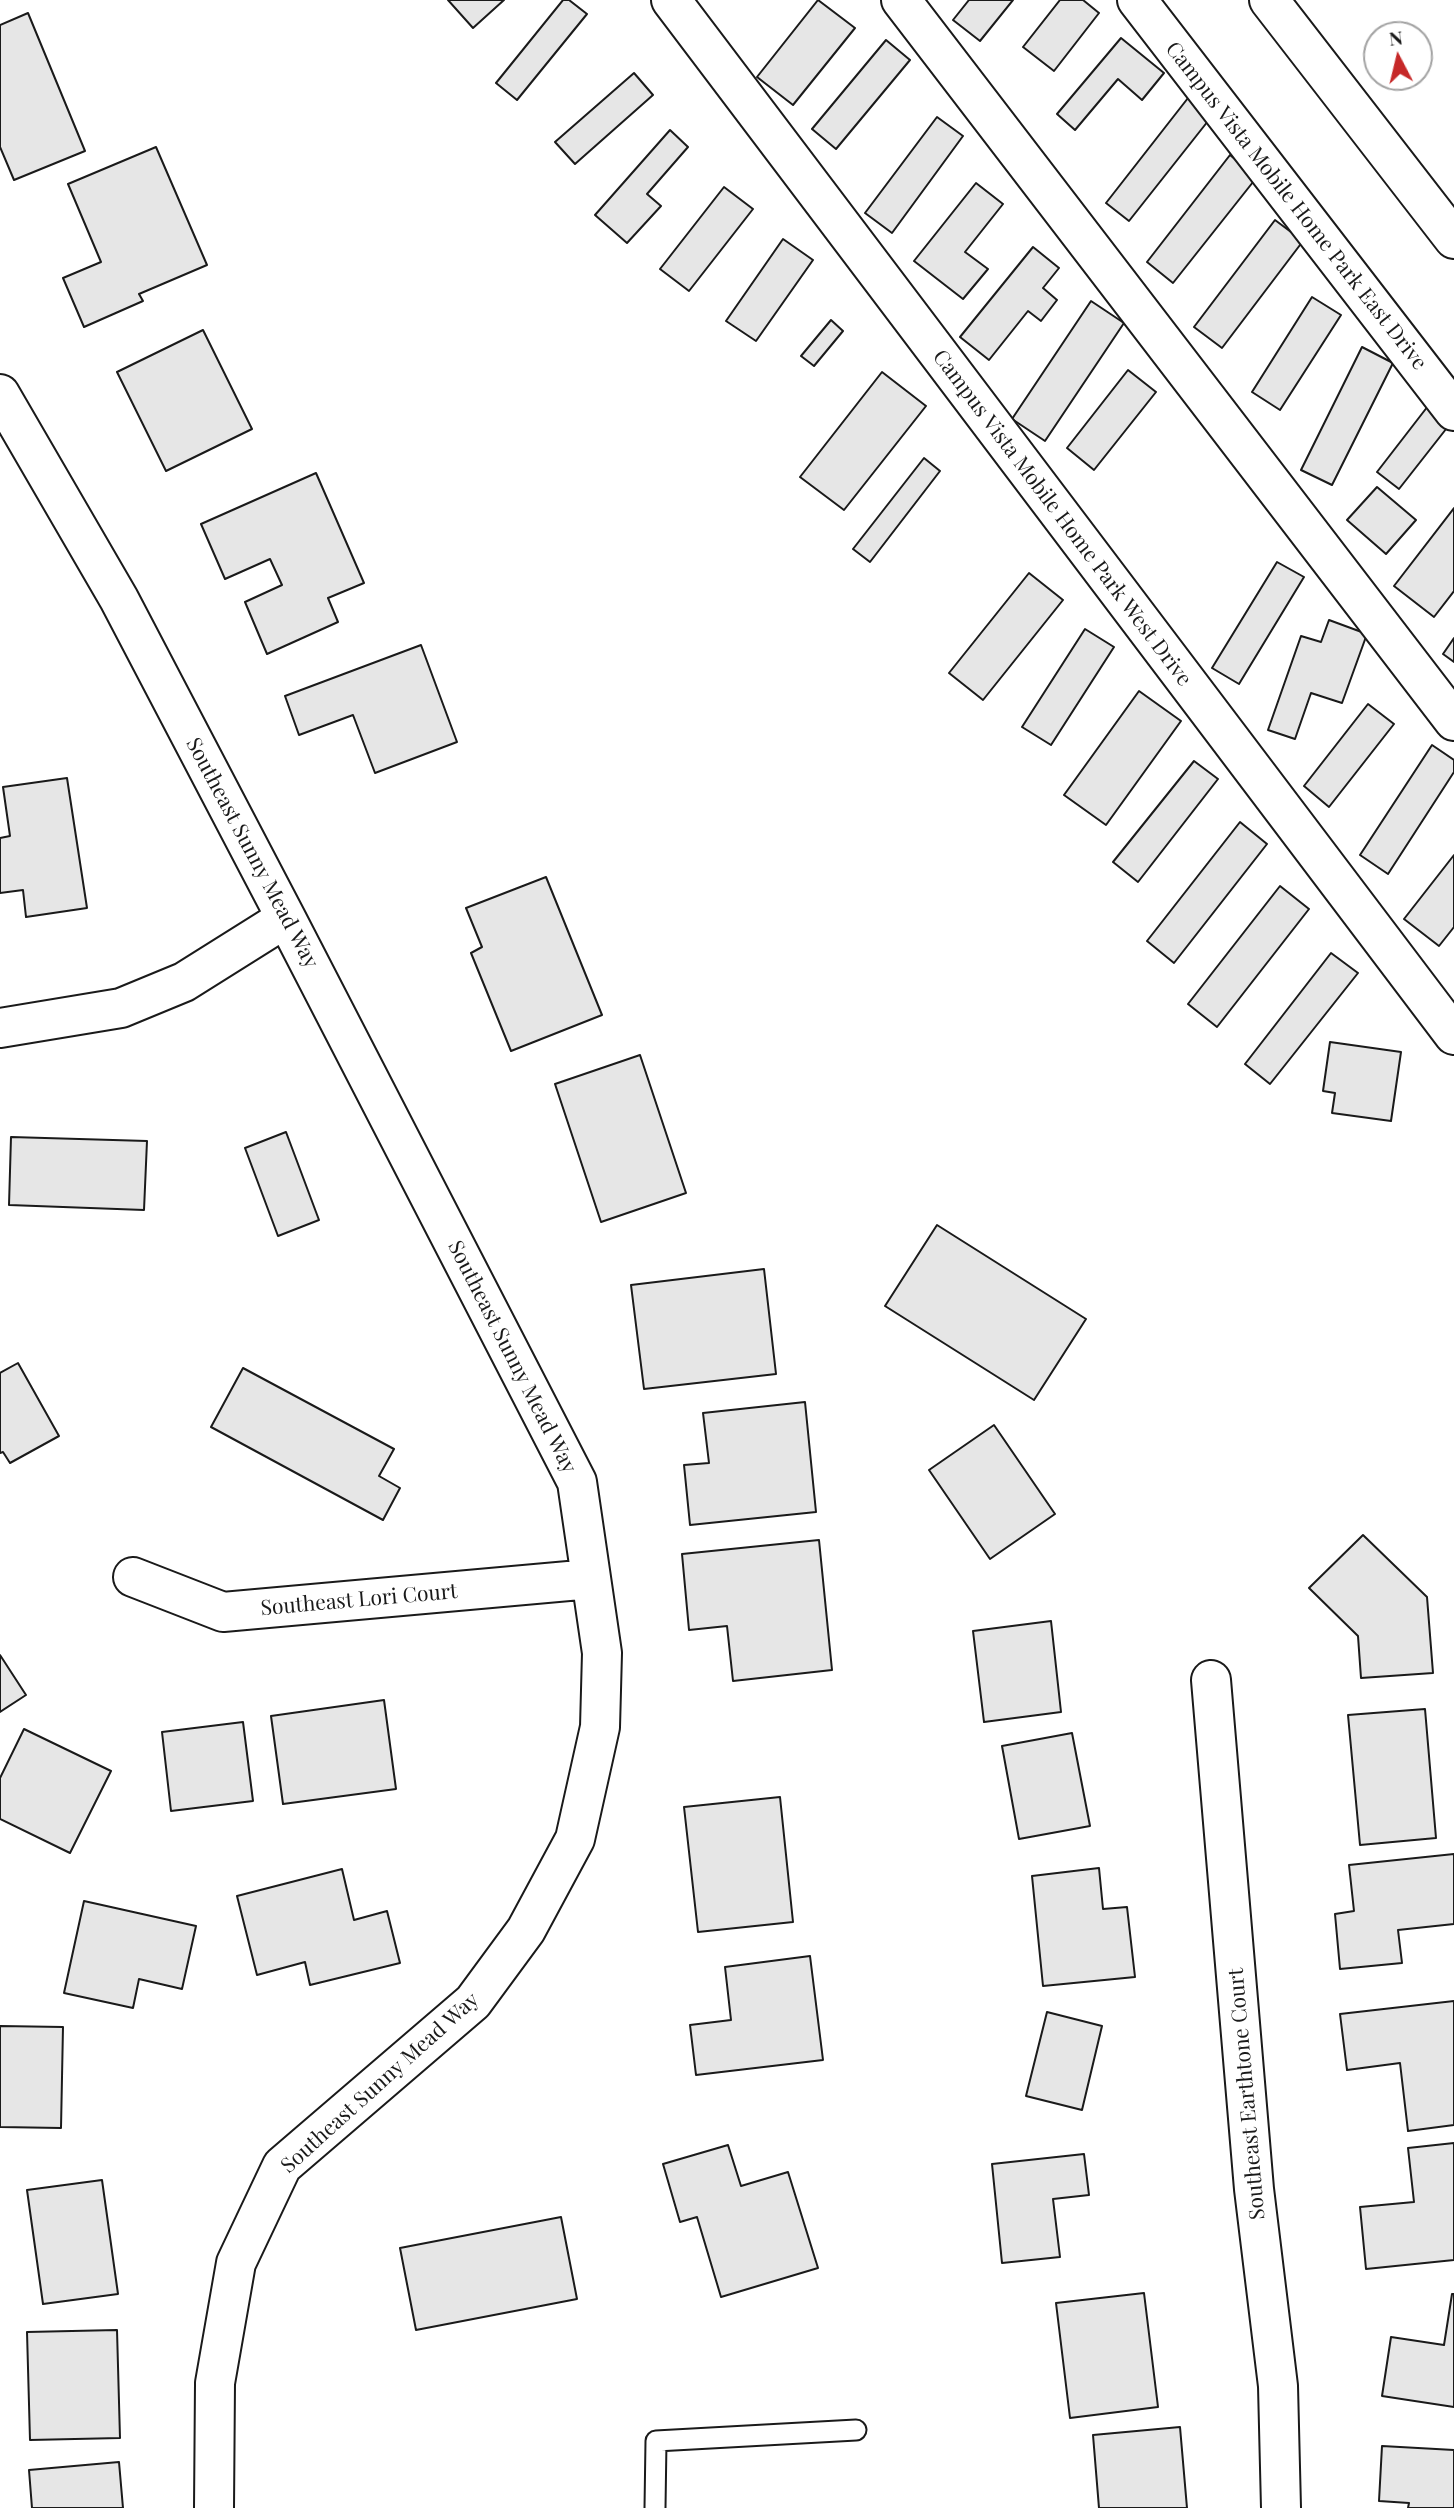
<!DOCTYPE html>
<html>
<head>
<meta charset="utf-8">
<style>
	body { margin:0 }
	#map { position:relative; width:1454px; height:2508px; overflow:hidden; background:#fff; font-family:"Playfair Display",serif }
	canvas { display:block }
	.north { position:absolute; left:1363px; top:21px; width:70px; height:70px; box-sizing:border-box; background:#fff; border:2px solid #a3a3a3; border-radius:50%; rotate:353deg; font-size:19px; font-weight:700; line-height:28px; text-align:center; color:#1a1a1a }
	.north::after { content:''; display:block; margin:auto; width:24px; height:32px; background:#c62828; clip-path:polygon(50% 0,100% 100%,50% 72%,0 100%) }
</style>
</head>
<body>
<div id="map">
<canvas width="1454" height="2508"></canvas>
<div class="north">N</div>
</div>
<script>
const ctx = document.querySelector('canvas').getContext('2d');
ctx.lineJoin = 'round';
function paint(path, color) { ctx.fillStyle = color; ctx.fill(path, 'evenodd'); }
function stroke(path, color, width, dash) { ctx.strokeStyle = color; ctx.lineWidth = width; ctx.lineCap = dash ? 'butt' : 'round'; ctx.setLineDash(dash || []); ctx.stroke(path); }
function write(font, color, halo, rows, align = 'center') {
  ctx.font = font + ' "Playfair Display",serif'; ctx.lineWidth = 5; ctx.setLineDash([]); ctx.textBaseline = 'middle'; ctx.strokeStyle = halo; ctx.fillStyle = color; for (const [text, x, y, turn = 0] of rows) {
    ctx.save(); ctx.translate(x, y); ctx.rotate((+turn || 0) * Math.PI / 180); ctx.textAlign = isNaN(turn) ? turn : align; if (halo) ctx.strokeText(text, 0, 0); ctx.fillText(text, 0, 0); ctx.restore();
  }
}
const building = new Path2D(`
	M448,0H504L473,28Z
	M563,0H569L587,14L517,100L496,83Z
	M818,0L855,28L793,105L757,77Z
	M969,0H1013L980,41L953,20Z
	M1060,0H1083L1099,13L1054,71L1023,47Z
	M28,13L85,151L14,180L0,147V25Z
	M1121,38L1164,73L1142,100L1118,79L1075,130L1057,114Z
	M886,40L910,60L836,149L812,129Z
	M634,73L653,95L575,164L555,142Z
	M1188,98L1212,116L1129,221L1106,203Z
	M937,117L963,136L892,233L865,213Z
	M670,130L688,147L647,194L661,206L627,243L595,215Z
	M156,147L207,265L139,294L143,301L84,327L63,278L101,262L68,184Z
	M1230,155L1257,177L1173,283L1147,262Z
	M976,183L1003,204L965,252L988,269L963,299L914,261Z
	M724,187L753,209L689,291L660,269Z
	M1275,220L1303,241L1222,348L1194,327Z
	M783,239L813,260L756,341L726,321Z
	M1033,247L1059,268L1043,288L1057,300L1041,321L1028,311L989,360L960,337Z
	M1312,297L1341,315L1280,410L1252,392Z
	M1091,301L1124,323L1045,441L1012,419Z
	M831,320L843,331L814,366L801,356Z
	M203,330L252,429L166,471L117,372Z
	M1362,347L1393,363L1332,485L1301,470Z
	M1128,370L1156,392L1094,470L1067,448Z
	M882,372L926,406L844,510L800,477Z
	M1428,406L1450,424L1399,489L1377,472Z
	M924,458L940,471L870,562L853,549Z
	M316,473L364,583L328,598L338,622L267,654L245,602L282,585L270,559L225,579L201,524Z
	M1377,487L1416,520L1386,554L1347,520Z
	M1454,508V591L1434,617L1394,586Z
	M1277,562L1304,577L1239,684L1212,668Z
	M1029,573L1063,600L983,700L949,673Z
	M1329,620L1367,634L1342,703L1311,693L1295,739L1268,730L1301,636L1321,642Z
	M1085,629L1114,647L1051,745L1022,727Z
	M1454,638V662L1443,654Z
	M421,645L457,742L375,773L353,715L299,735L285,696Z
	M1139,691L1181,721L1106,825L1064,795Z
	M1368,704L1394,724L1329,807L1304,786Z
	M1432,745L1454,760V772L1388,874L1360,855Z
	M1194,761L1218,779L1138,882L1113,862Z
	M67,778L87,908L26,917L23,890L0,893V838L10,836L3,787Z
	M1240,822L1267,844L1174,963L1147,941Z
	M1454,855V927L1439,946L1404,919Z
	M546,877L602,1015L511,1051L471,953L482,947L466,908Z
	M1280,886L1309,909L1217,1027L1188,1004Z
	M1331,953L1358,973L1270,1084L1245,1064Z
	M1330,1042L1401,1052L1391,1121L1332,1113L1335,1093L1323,1091Z
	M640,1055L686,1193L601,1222L555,1084Z
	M286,1132L319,1220L278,1236L245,1148Z
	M11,1137L147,1141L144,1210L9,1205Z
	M937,1225L1086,1319L1034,1400L885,1306Z
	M764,1269L776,1374L644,1389L631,1285Z
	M18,1363L59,1436L10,1463L3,1452L0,1453V1373Z
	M243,1368L394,1449L379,1476L400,1488L383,1520L211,1427Z
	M805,1402L816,1512L690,1525L684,1465L709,1463L703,1413Z
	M994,1425L1055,1514L990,1559L929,1470Z
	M1363,1535L1427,1597L1433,1673L1361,1678L1358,1636L1309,1588Z
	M819,1540L832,1670L733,1681L727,1626L689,1630L682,1554Z
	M1051,1621L1061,1712L984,1722L973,1631Z
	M0,1655L26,1695L0,1712Z
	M384,1700L396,1789L283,1804L271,1716Z
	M1425,1709L1436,1838L1360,1845L1348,1715Z
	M243,1722L253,1801L171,1811L162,1732Z
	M24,1729L111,1771L70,1853L0,1819V1778Z
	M1072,1733L1090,1826L1019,1839L1002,1746Z
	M780,1797L793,1922L698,1932L684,1807Z
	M1454,1854V1924L1398,1930L1402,1963L1340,1969L1335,1914L1354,1911L1349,1865Z
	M1099,1868L1103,1909L1127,1907L1135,1977L1043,1986L1032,1876Z
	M342,1869L354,1920L387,1911L400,1963L310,1985L305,1962L257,1975L237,1896Z
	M84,1901L196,1926L182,1989L139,1979L133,2008L64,1993Z
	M810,1956L823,2060L696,2075L690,2025L731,2020L725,1967Z
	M1454,2001V2125L1408,2131L1400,2063L1347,2070L1340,2014Z
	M1047,2012L1102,2026L1082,2110L1026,2096Z
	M0,2026L63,2027L61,2128L0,2127Z
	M1454,2143V2260L1366,2269L1360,2207L1414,2202L1408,2148Z
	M728,2145L741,2186L788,2172L818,2268L721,2297L697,2217L680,2222L663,2164Z
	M1084,2154L1089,2195L1053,2199L1060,2257L1002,2263L992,2164Z
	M102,2180L118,2294L43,2304L27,2190Z
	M561,2217L577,2299L416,2330L400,2248Z
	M1144,2293L1158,2407L1070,2418L1056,2303Z
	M1452,2294H1454V2407L1382,2396L1391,2337L1444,2345Z
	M117,2330L120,2438L30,2440L27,2332Z
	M1180,2427L1187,2508H1099L1093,2435Z
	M1382,2446L1454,2450V2508H1408L1409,2503L1379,2501Z
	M119,2462L123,2508H32L29,2470Z`);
const service = new Path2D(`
	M655,2508L656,2441L856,2430`);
const minor = new Path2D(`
	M671,0L1454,1035
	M901,0L1454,721
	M1137,0L1454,411
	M1269,0L1454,239
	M0,394L119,599L286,918L577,1482L602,1653L600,1727L575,1839L526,1930L473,2002L282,2166L236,2263L215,2383L214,2508
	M0,1028L121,1008L184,982L286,918
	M133,1577L223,1612L591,1579
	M1211,1680L1254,2189L1278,2386L1281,2508`);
const streetNames = [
	["Campus Vista Mobile Home Park East Drive",1296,206,52],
	["Campus Vista Mobile Home Park West Drive",1062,518,53],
	["Southeast Sunny Mead Way",252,853,62],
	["Southeast Sunny Mead Way",512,1357,63],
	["Southeast Lori Court",359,1600,-5],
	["Southeast Sunny Mead Way",380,2083,-42],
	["Southeast Earthtone Court",1247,2094,-95]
];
paint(building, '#e6e6e6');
stroke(building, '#1a1a1a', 2);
stroke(service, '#1a1a1a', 23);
stroke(minor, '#1a1a1a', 42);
stroke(service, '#fff', 19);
stroke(minor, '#fff', 38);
write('21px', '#1a1a1a', '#fff', streetNames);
</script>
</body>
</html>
